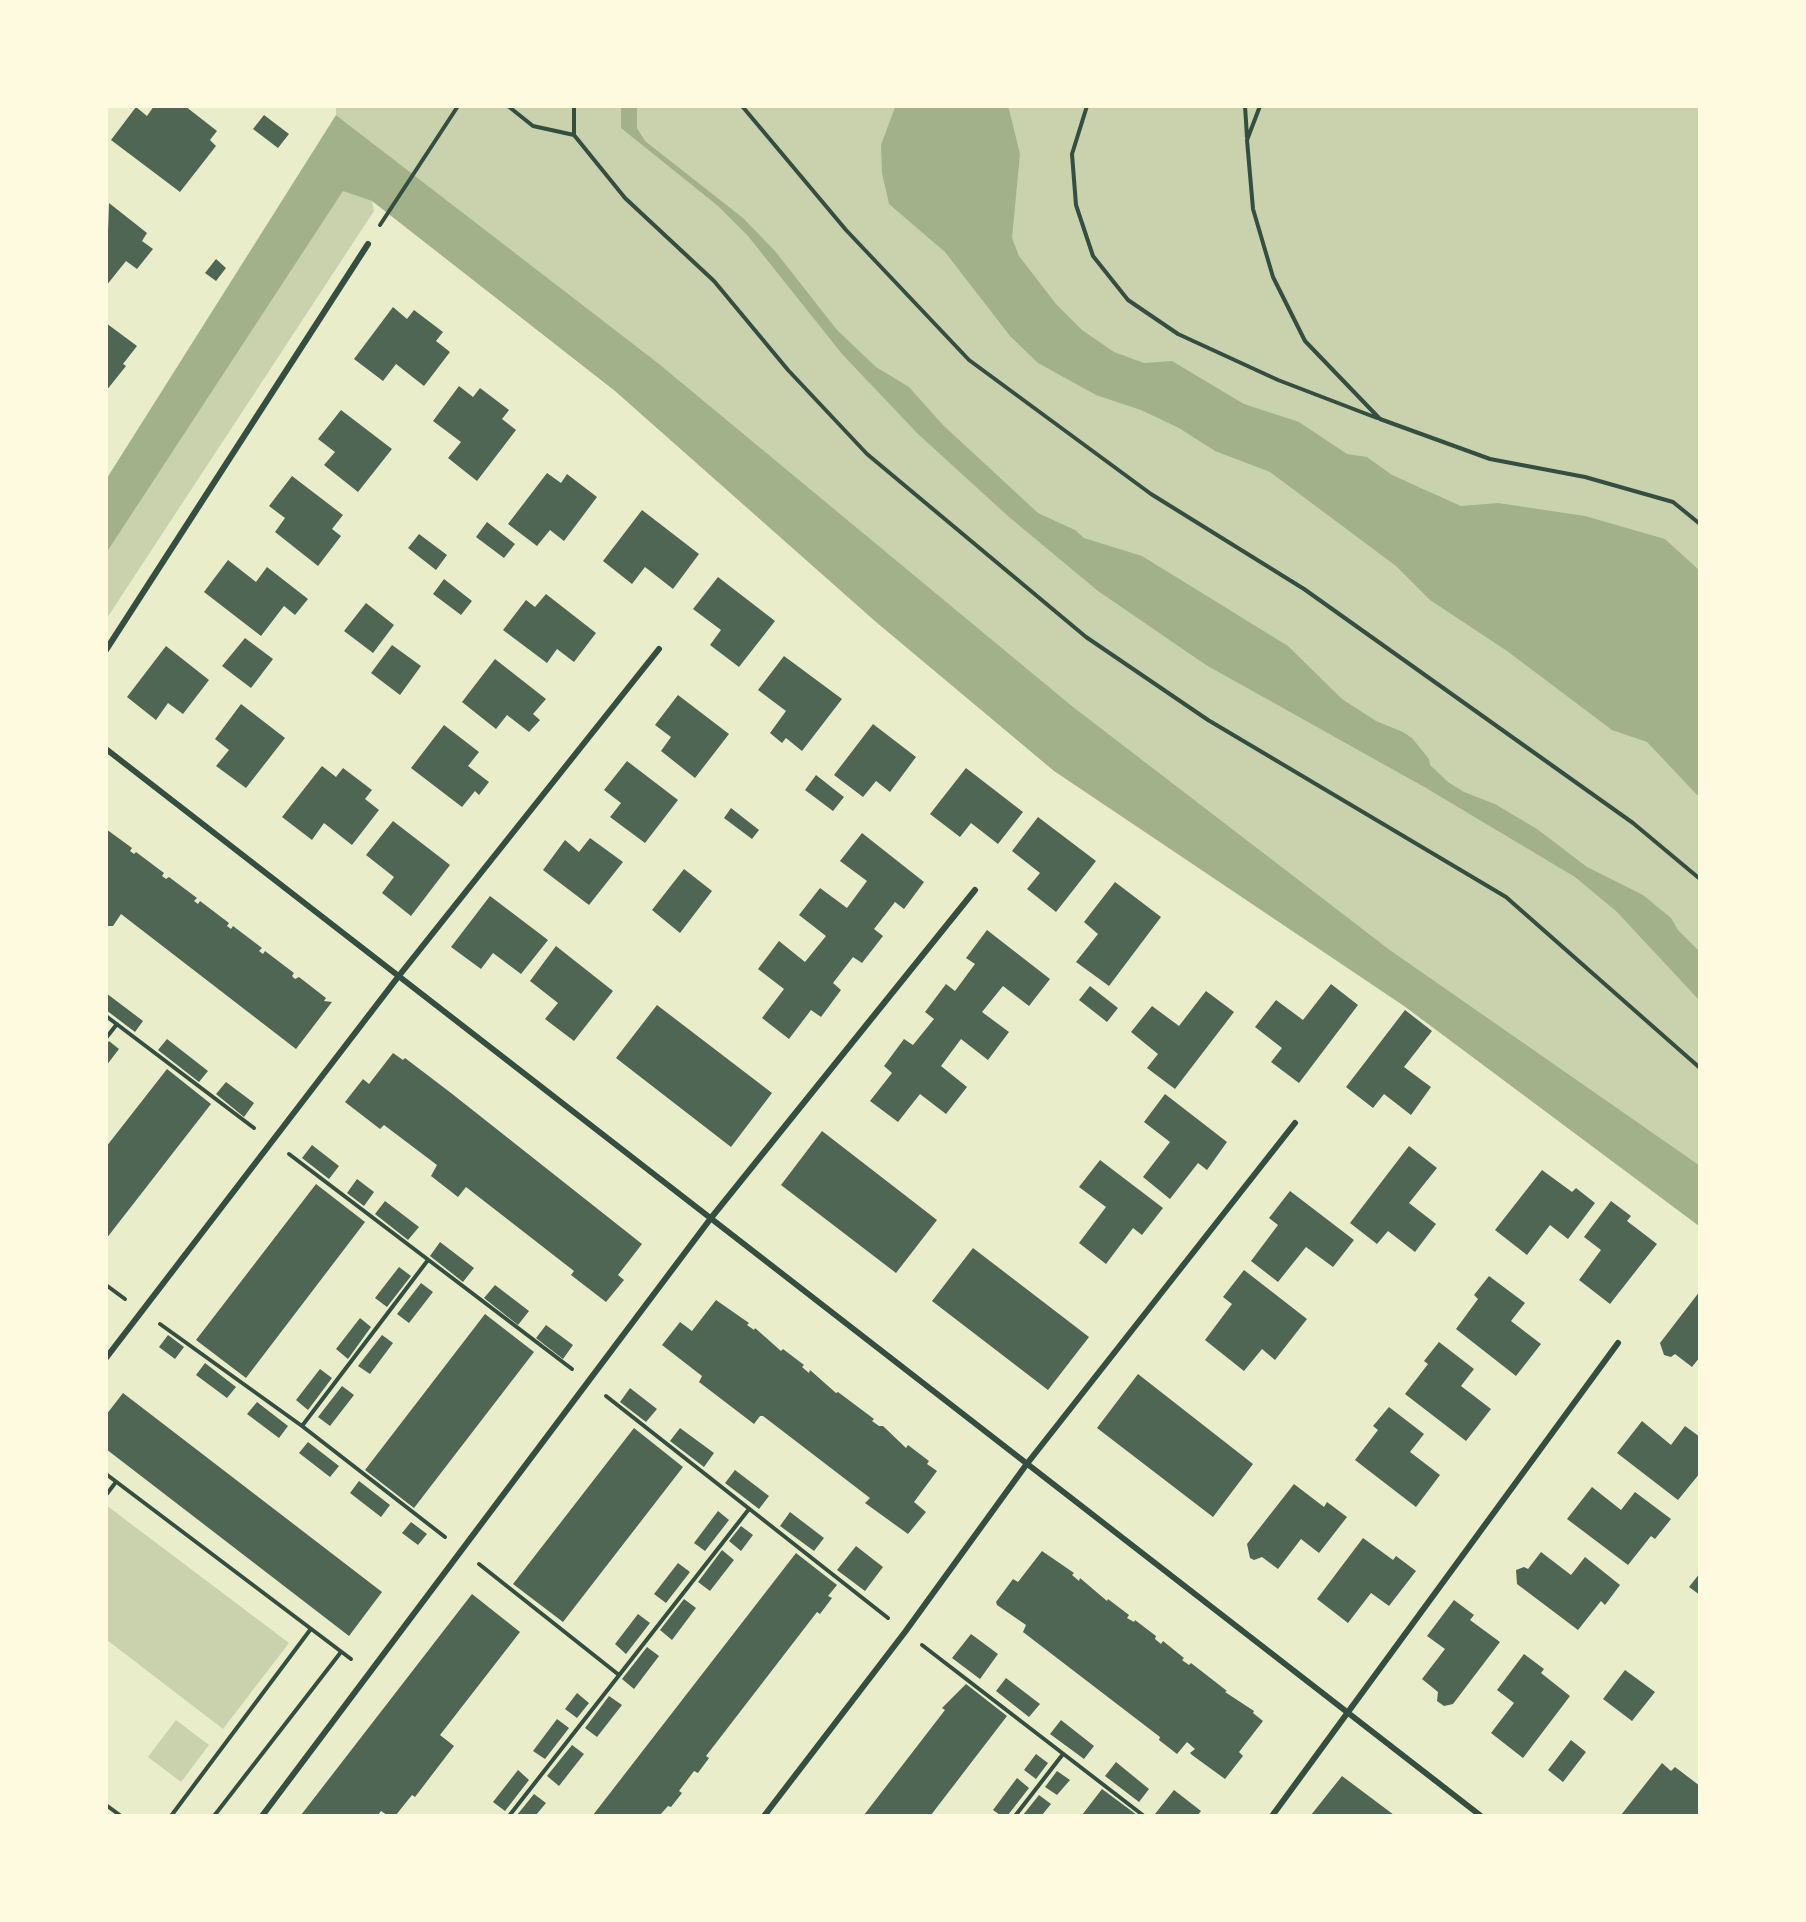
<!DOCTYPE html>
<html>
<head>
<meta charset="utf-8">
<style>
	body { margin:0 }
	#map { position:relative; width:1806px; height:1922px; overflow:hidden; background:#e9edc9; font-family:"Roboto Serif",serif }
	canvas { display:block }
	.frame { position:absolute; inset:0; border:108px solid #fefae0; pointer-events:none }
</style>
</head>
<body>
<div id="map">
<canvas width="1806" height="1922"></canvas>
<div class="frame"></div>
</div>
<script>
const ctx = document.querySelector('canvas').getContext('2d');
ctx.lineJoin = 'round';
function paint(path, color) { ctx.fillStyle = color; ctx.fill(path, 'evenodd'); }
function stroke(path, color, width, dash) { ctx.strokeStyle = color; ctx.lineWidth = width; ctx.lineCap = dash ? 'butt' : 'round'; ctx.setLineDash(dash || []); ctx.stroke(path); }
const green = new Path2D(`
	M336,107H1699V1165L1390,950L1072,706L658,363L336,115Z
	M343,190L372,201L374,211L107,618V552Z
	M106,1505L289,1643L223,1729L107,1640Z
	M176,1720L209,1745L181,1782L148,1757Z`);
const water = new Path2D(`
	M621,107H637V128L645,141L743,218L775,251L837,330L876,367L909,387L943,425L1038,513L1075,530L1084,538L1142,556L1288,646L1342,699L1376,721L1403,732L1412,738L1429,759L1430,765L1448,782L1464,792L1495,804L1537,829L1587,867L1643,895L1671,918L1678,930L1699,951V1000L1617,912L1575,877L1426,788L1206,665L1098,591L1009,517L918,434L842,354L748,236L718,206L621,128Z
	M895,107L1006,106L1009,109L1020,154L1012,238L1019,256L1056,304L1082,330L1114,352L1144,363L1172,361L1244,404L1299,422L1347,454L1367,457L1392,475L1461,506L1498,503L1585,516L1665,539L1699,570V797L1647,742L1612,730L1507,651L1430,600L1396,566L1270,472L1215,451L1179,428L1141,410L1096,395L1038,363L1010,336L945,252L889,204L882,173L881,145Z
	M336,115L658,363L1072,706L1390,950L1699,1165V1226L1404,1006L1054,771L876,622L615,391L372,201L343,191L107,552V478Z`);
const building = new Path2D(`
	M154,106H185L217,131L210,140L216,146L180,192L111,140L136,107L147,116Z
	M264,115L289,134L278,148L253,129Z
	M109,203L147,233L142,241L153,249L137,269L126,261L106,286Z
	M216,259L226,268L216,281L205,273Z
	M393,307L407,319L414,310L443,332L436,341L450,352L424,386L396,364L383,381L354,359Z
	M106,323L137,346L123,364L126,366L106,391Z
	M459,386L473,397L480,388L509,410L502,419L516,430L477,481L448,458L461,442L433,421Z
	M341,410L392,449L358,492L324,465L335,452L318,439Z
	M547,473L561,483L567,474L597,497L564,541L550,530L537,546L508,524Z
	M292,476L343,515L332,529L341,536L318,566L275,532L285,518L269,506Z
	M642,510L699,554L673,589L645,567L632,584L603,561Z
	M487,522L515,544L504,558L476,537Z
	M419,534L447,555L436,570L408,548Z
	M228,560L256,582L267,567L308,599L295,615L284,606L261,636L204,592Z
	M718,577L775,621L739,667L710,645L721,630L693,609Z
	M444,579L472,601L461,615L433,594Z
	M546,594L596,633L574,662L557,649L547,663L503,630L526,600L535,607Z
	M366,603L394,625L373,653L344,631Z
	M245,638L273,659L251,688L222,666Z
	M392,645L421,666L400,695L371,673Z
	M166,646L209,680L183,714L168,703L156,720L127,697Z
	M784,656L842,699L802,751L786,738L782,743L770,733L786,711L758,690Z
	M495,659L546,699L533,714L540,720L529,732L507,715L496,729L462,702Z
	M678,695L729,734L695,778L661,751L671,737L655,725Z
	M241,704L285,738L246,788L216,766L229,750L215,739Z
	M873,724L916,757L890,792L876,781L863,797L834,775Z
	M444,725L479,752L468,766L489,782L479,795L475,791L462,807L411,768Z
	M627,761L678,800L645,843L610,817L621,803L604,790Z
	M322,766L336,777L343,768L372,790L365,799L379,810L352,845L324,823L312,840L282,817Z
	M966,768L1023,812L998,844L971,823L960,837L930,814Z
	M816,775L844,797L833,811L805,790Z
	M731,808L759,830L752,839L724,818Z
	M1038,817L1096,861L1056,912L1027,889L1040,873L1012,851Z
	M393,821L450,865L411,916L382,893L394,877L366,855Z
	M106,829L132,848L130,851L134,854L136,852L164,873L162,876L166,879L169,877L197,898L194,901L198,904L200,901L229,923L227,926L231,929L233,926L262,948L259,951L263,954L265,951L294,973L292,976L295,979L299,977L326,998L324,1001L332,1002L296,1049L121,914L113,926H106Z
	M862,833L924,882L904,909L895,902L874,929L883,936L862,963L853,957L833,983L841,990L821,1017L811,1010L789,1039L762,1018L784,989L758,969L779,941L805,962L826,936L799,915L820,888L847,908L867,881L840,861Z
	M590,838L623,862L589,905L543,870L565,840L579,852Z
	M684,869L712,891L680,933L652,910Z
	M1115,882L1161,917L1109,986L1076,962L1098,934L1084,922Z
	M490,896L548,940L521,974L493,953L481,969L451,947Z
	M987,930L1050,979L1029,1006L1003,986L982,1012L1009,1032L988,1060L961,1039L941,1066L967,1087L946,1114L920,1094L898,1122L870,1101L892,1073L884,1066L904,1039L913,1045L934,1019L925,1012L946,984L955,991L975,964L966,958Z
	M556,946L613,991L574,1041L545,1019L558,1003L530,981Z
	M1331,984L1358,1005L1299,1083L1271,1062L1282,1048L1255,1027L1276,1000L1303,1020Z
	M1090,986L1118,1008L1107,1022L1079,1000Z
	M1206,991L1234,1012L1175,1089L1147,1068L1158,1054L1131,1032L1152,1006L1179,1026Z
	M106,993L143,1021L135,1032L106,1010Z
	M657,1005L772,1093L731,1147L616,1058Z
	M1405,1010L1432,1031L1404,1067L1431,1087L1411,1115L1384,1094L1373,1108L1346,1087Z
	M167,1039L208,1071L199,1082L158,1050Z
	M109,1041L119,1049L106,1066V1045Z
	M393,1053L403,1060L405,1058L451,1093L642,1244L618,1275L624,1280L606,1302L571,1275L574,1271L466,1187L458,1197L431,1176L437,1165L384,1125L380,1129L345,1102L363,1079L369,1084Z
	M167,1069L211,1104L106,1239V1147Z
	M226,1082L254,1103L244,1117L216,1094Z
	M1165,1094L1227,1142L1207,1170L1198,1163L1170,1199L1143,1177L1170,1142L1144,1122Z
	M822,1131L937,1220L896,1273L781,1185Z
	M312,1145L339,1166L329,1179L302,1158Z
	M1409,1146L1437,1168L1409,1203L1436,1224L1415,1252L1388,1231L1377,1244L1350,1223Z
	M1100,1160L1163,1208L1142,1235L1133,1228L1106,1264L1079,1243L1106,1207L1079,1187Z
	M1542,1170L1572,1192L1576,1188L1595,1203L1568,1239L1550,1225L1527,1255L1495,1230Z
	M357,1179L374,1192L364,1206L347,1193Z
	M316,1184L365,1222L246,1378L196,1340Z
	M1290,1191L1354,1240L1333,1267L1306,1247L1278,1282L1251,1261L1278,1225L1269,1218Z
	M385,1201L419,1227L408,1240L375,1214Z
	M1611,1201L1631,1216L1627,1221L1657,1244L1610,1304L1579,1280L1601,1250L1584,1237Z
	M440,1242L474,1268L463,1282L430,1256Z
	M973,1248L1089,1337L1048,1390L932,1301Z
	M399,1267L411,1276L387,1307L375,1298Z
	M1244,1270L1307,1319L1275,1360L1262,1349L1244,1371L1205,1340L1232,1304L1223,1297Z
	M1489,1276L1525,1303L1511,1321L1541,1344L1516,1376L1456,1329L1478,1299L1474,1295Z
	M421,1283L433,1292L409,1323L397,1314Z
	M495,1285L529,1311L518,1325L484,1298Z
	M1700,1291V1357L1692,1367L1675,1354L1671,1357L1664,1355L1660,1343Z
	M716,1300L749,1323L747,1325L754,1330L755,1328L781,1351L783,1349L804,1365L802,1367L809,1373L810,1370L836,1393L838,1392L874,1419L872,1421L879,1426H883L906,1448L908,1445L929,1461L927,1464L937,1471L914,1502L926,1512L908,1534L865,1503L870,1498L763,1416H760L754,1424L699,1382L702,1376L662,1345L680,1322L692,1331Z
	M485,1314L534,1352L414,1508L365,1470Z
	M360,1318L371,1327L348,1359L336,1349Z
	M546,1325L573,1345L563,1359L536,1338Z
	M168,1335L184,1347L175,1359L159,1347Z
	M382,1335L393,1343L370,1374L358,1366Z
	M1439,1342L1474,1369L1461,1386L1491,1409L1466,1441L1405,1394L1428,1364L1424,1361Z
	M205,1363L236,1387L227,1398L196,1375Z
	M320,1369L332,1378L308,1410L296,1400Z
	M1138,1374L1253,1464L1213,1517L1097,1428Z
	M342,1386L354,1395L330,1426L318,1417Z
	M630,1388L657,1409L646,1422L620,1402Z
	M123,1393L382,1592L349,1636L106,1449V1415Z
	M257,1402L288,1426L279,1438L247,1414Z
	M1389,1407L1424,1434L1410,1452L1440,1475L1416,1507L1355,1460L1378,1430L1373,1426Z
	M1642,1421L1671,1445L1685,1426L1700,1437V1473L1678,1500L1617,1453Z
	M634,1428L683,1467L563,1622L513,1584Z
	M680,1428L714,1453L704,1467L670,1441Z
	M308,1442L339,1466L330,1477L299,1453Z
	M735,1470L769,1496L759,1509L725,1483Z
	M359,1481L390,1505L381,1517L350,1493Z
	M1294,1484L1324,1507L1327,1502L1347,1517L1319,1553L1301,1539L1278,1569L1262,1557L1254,1560L1250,1558L1247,1544Z
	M1592,1487L1621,1510L1635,1492L1671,1519L1655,1539L1651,1536L1628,1565L1567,1519Z
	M718,1511L729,1520L705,1551L694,1543Z
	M790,1512L824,1538L814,1551L780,1526Z
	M411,1522L427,1534L418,1545L402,1533Z
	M741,1526L753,1535L741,1551L729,1541Z
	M1363,1538L1393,1560L1396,1556L1416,1571L1389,1606L1371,1593L1348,1623L1317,1599Z
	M856,1546L883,1567L865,1591L837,1570Z
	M722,1550L734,1560L710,1591L698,1582Z
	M1042,1551L1074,1573L1072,1575L1079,1581L1080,1578L1107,1601L1108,1599L1129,1615L1127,1618L1134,1622L1135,1620L1156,1636L1155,1639L1161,1644L1163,1641L1184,1658L1182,1660L1189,1665L1191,1663L1227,1691L1225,1692L1254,1711L1253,1713L1263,1721L1239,1752L1243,1756L1225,1779L1192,1755L1190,1753L1195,1749L1187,1742L1177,1754L1159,1740L1160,1737L1023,1632L1026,1625L997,1605L996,1602L1013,1579L1018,1582Z
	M1541,1552L1571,1575L1585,1557L1620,1585L1605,1605L1601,1601L1578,1630L1517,1584L1516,1570L1524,1567L1528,1569Z
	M796,1553L837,1585L828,1596L832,1598L820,1614L817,1612L706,1756L709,1758L698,1773L694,1771L679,1791L682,1793L671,1807L668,1806L660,1815H593Z
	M678,1563L690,1572L666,1603L654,1594Z
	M1700,1573V1595L1689,1587Z
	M472,1594L520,1632L440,1735L454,1746L415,1797L412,1795L396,1815H387L381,1811L378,1815H301Z
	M684,1599L696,1608L672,1640L660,1630Z
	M1454,1600L1474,1615L1470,1620L1500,1642L1453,1704L1444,1706L1437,1701L1438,1692L1422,1679L1445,1649L1427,1636Z
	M638,1614L650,1623L626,1654L615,1644Z
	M971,1634L998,1654L980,1679L952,1658Z
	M647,1647L659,1656L634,1689L622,1679Z
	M1524,1654L1544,1669L1541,1673L1570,1696L1523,1758L1491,1733L1514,1703L1497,1690Z
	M1625,1670L1655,1692L1632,1721L1603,1699Z
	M1006,1678L1040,1704L1029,1717L996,1691Z
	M966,1684L1007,1716L931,1815H864L945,1710L942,1708Z
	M577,1693L589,1703L577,1718L565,1709Z
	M609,1696L622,1705L597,1737L585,1728Z
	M557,1719L569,1728L545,1759L533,1751Z
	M1061,1720L1094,1746L1084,1759L1050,1734Z
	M1571,1740L1586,1752L1563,1782L1548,1770Z
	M572,1745L584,1754L559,1786L547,1776Z
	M1036,1754L1048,1763L1036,1779L1024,1770Z
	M1116,1762L1149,1789L1139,1802L1105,1776Z
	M1662,1763L1671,1771L1675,1767L1700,1786V1815H1621Z
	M518,1770L529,1780L505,1811L493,1802Z
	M1057,1771L1070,1780L1057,1795L1045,1787Z
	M1342,1776L1394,1815H1311Z
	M1017,1778L1029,1788L1008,1815H1000L993,1810Z
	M1102,1789L1137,1815H1082Z
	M1174,1790L1201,1811L1198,1815L1155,1814Z
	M534,1794L546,1803L536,1815H517Z
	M1039,1795L1051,1804L1042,1815H1023Z`);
const path = new Path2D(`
	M508,106L533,126L574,135
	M574,106V135L625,198L714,281L788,370L867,454L1086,637L1208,720L1506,897L1700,1068
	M742,106L846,230L969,360L1151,494L1304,589L1633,823L1700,879
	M1087,106L1072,154L1076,205L1093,256L1128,300L1178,334L1278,380L1377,418
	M1245,106L1247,137
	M1260,106L1247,140L1253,209L1273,277L1305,341L1380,419L1490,459L1585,477L1673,502L1700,524
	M380,225L458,106
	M106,1016L254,1128
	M106,1038L117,1024
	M289,1154L572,1369
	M106,1285L125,1299
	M160,1324L302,1426L445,1537
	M606,1396L888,1618
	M302,1426L428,1260
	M106,1474L351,1659
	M106,1495L116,1482
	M479,1564L619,1675
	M922,1645L1144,1816
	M106,1805L121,1816
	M171,1816L310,1630
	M214,1816L341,1652
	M509,1816L749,1509
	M1015,1816L1063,1754`);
const minor = new Path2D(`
	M106,650L368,244
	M106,749L1481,1816
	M106,1358L398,977L659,649
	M262,1816L711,1218L975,890
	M764,1816L905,1632L1026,1465L1295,1123
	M1272,1816L1618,1343`);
paint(green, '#cad2ad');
paint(water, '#a3b18a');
paint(building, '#4f6655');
stroke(path, '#344e41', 4);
stroke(minor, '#344e41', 6);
</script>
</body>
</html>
